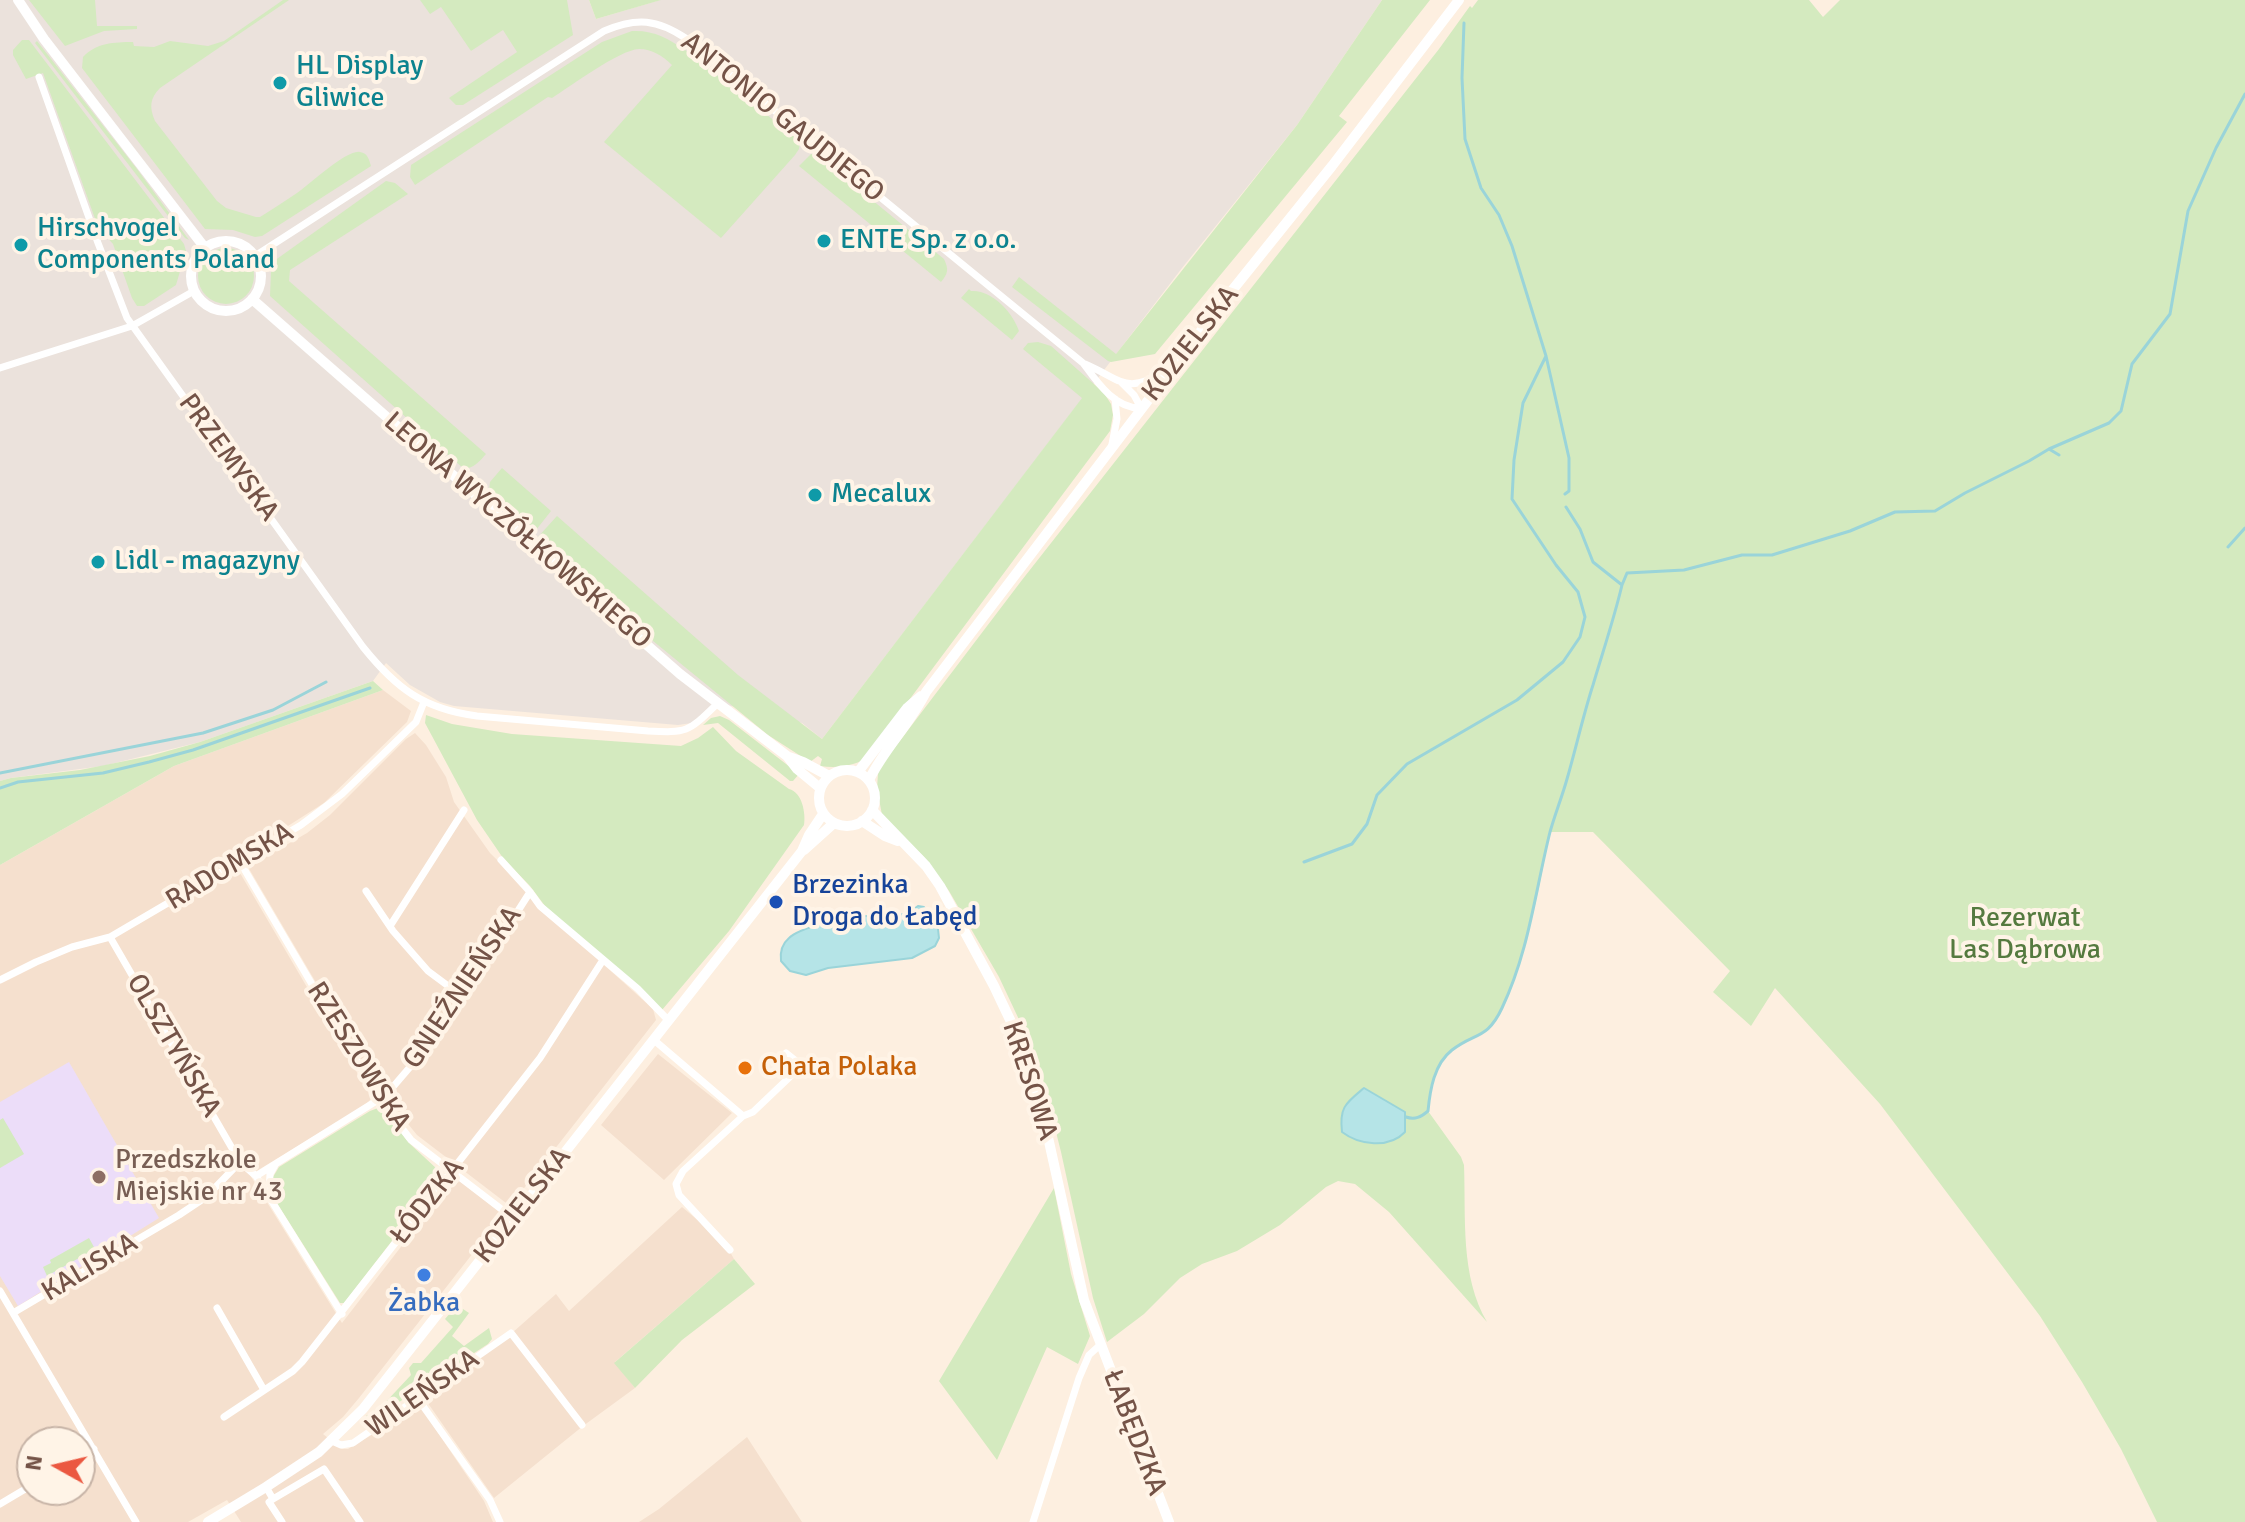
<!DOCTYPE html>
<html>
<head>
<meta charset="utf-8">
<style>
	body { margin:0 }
	#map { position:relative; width:2245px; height:1522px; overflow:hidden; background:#fdefe0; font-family:Signika,sans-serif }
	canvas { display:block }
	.north { position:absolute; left:16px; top:1426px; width:80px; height:80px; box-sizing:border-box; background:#fff4e7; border:2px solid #c7b4a7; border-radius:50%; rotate:278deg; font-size:22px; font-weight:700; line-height:32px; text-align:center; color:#745347 }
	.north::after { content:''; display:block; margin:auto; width:28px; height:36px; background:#eb5841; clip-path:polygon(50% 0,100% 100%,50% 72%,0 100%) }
</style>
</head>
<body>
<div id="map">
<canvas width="2245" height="1522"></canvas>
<div class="north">N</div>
</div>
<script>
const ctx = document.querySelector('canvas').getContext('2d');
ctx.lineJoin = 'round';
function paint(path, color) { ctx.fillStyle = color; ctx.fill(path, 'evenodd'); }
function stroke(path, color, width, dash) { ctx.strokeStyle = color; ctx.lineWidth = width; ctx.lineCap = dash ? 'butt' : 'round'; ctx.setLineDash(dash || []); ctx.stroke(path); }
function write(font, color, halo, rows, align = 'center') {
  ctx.font = font + ' Signika,sans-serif'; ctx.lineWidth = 8; ctx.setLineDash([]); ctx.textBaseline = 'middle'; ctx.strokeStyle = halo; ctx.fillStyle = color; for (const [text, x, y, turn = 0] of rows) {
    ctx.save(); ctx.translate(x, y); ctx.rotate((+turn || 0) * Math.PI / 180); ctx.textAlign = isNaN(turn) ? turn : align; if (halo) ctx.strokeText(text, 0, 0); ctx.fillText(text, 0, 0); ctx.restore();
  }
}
const residential = new Path2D(`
	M383,690L411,711L407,722L324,803L233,861L372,1098L364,1106L250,1175L342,1323L455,1177L503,1215L359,1398L343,1417L323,1434L342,1449H348L420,1406L484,1501L493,1522H241L227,1500L188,1522H0V865L174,766ZM32,1442H80V1490H32Z
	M415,733L426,745L446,777L454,802L490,853L602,963L653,1009L656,1020L510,1206L417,1135L375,1083L248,867L307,833L330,815L406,739Z
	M658,1054L732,1113L664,1180L601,1125Z
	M682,1207L725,1243L734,1259L615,1362L635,1388L583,1426L494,1498L425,1399L512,1333L556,1294L569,1311Z
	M747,1437L802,1522H639L659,1509Z`);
const industrial = new Path2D(`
	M0,0H589L596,19L660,0H1382L1297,125L1182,268L822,739L802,723L715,702L692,723L678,725L454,706L440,702L410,685L386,663L373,681L200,742L103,766L11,778L0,781Z`);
const education = new Path2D(`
	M69,1062L159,1218L18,1306L0,1276V1102Z`);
const green = new Path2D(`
	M29,0H95L97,26H137V29L104,31L65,46Z
	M283,0H289L160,88C150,98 149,107 155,121L217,201L226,208L256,217H260C273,209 285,201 297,193C309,185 347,149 360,152C368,153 369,160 371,166L262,236L255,237L233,230L205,229L82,68L83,57C96,43 114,42 133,42L134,46L154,47L170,41L208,46L224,41Z
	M420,0H567L573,35L463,105H456L449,98L517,52L503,30L471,51L441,7L430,14Z
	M589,0H661L596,19Z
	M1382,0H1430L1339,116L1347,122L1155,354L1111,362L1108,361L1012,287L1019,277L1116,354L1297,125Z
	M1478,0H1809L1823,17L1840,0H2245V1522H2157L2121,1449L2082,1382L2040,1316L1880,1104L1775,988L1751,1026L1713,992L1730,971L1593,832H1550C1538,892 1528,952 1502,1008C1487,1040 1475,1032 1452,1050C1434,1064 1430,1090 1428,1111L1461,1157L1464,1165C1466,1218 1460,1276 1487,1322L1389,1212L1355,1184L1338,1181L1326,1187L1280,1225L1237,1251L1202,1264L1180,1278L1144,1314L1107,1342L1093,1298L1061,1152L1038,1060L999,977L949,891L924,857L882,815L877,788L878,774L880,767L1022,580L1439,49L1470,6L1472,8Z
	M632,31C654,30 667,38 685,50L800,141L799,149L795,155L721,238L604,142L672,65C663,56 652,49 639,49C619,50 571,86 552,98L548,97L415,185L410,177L411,165L602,42Z
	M22,40H29L184,244L186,251L176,285L144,306H137L132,298L113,244L98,227L43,73L26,79L13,55V50Z
	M37,41L137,169L189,240L185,238L35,43Z
	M811,154H816L944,259C949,270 948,273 941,282L799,166Z
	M386,181L395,183L408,194L290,270L289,281L486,454C480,461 474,468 464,469L270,296L271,271L274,261Z
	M198 276a28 28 0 1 1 56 0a28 28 0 1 1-56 0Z
	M969,289L971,291C991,289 1013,312 1019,331L1012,340L961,298Z
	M1038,342L1051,346L1104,393L1111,404L1113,415L1110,431L865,759C850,767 836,768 820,766L822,759L818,756L810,762L768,735L647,636L612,596L588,575L567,567L537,538L557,516L738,675L822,739L1082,398L1023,349L1028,343Z
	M502,468L551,511L536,530L489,491L490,482Z
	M373,681L383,690L174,766L0,865V781L11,778L80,770L150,756L200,742Z
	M426,715L452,724L512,734L681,746L698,738L713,727L736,751L789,789C802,792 806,813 804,825L729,931L662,1010L545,906L530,886L503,858L477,820L425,723Z
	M720,716L729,720L799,774L793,781H790L718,723L703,725L711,718Z
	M378,1108L385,1112L409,1143L437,1169L439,1180L344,1303H340L275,1200L273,1177L279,1167L370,1111Z
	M3,1118L24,1154L0,1168V1120Z
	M1054,1188L1071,1274L1090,1336L1078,1364L1047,1347L997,1460L939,1381Z
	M89,1238L95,1249L47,1276L43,1267L51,1263L50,1260Z
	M734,1259L755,1284L682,1340L635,1388L614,1363Z
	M457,1305L469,1313L452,1336L464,1346L489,1328L492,1339L488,1344L367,1423L366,1416L382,1406L411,1375L409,1368L413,1363H421L453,1327L445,1319Z`);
const water = new Path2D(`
	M918,906L924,907L938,929L939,938L935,946L912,958L828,968L806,975L790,971L781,961C780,953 782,944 789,938C799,928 842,918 856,916C878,915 901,921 918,906Z
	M1364,1088L1405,1112V1132C1389,1149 1359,1145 1342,1132C1339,1107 1346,1103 1364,1088Z`);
const stream = new Path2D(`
	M1464,23L1462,78L1465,139L1481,188L1499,215L1512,246L1546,356L1569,458V491L1565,494
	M2049,449L2059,455
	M2228,547L2245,528
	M1622,585L1627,573L1684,570L1742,555H1772L1850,531L1895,512L1935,511L1965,493L2029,461L2049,449L2109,423L2121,411L2132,364L2170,314L2188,211L2216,148L2245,94
	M0,773L203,733L273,710L326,682
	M0,788L18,782L103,773L149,762L193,750L370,688
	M1304,862L1352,844L1367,824L1377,795L1407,764L1517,700L1563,662L1580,637L1585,617L1578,592L1556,565L1512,499L1514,460L1523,403L1546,356
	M1406,1117C1415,1120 1421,1117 1428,1111C1430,1090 1434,1064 1452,1050C1475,1032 1487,1040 1502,1008C1529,951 1535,892 1550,832C1555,814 1562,797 1567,779C1576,748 1583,716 1593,685C1603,651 1614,619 1622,585L1593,562L1580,529L1566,507`);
const street = new Path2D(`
	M39,77L98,243L127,318L363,647C396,688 423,709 477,716L648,731C688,733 688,732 717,704
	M255,256L604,31C637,17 657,19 687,39L1083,363C1097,382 1115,409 1141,408L1134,395L1122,383
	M1085,364C1126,382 1123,394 1169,371
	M0,368L132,326L194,291
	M1112,444L1117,419L1115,399
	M501,860L530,892L540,906L638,989L669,1021
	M240,862L380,1100L411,1140L513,1218
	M366,891L393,931L428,971L463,997
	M390,926L464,810
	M110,937L240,1162L256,1176L342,1314
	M0,980L36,962L72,947L110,937L301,825L342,794L376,761L416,722L424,702
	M654,1040L743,1116
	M256,1176L386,1095L428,1046L463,997L530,892
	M269,1195L270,1174L275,1165
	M730,1250L679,1195L676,1184L683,1171L743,1116L753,1112L795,1072L796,1061L786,1053
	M0,1291L136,1522
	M217,1308L264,1390
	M13,1313L179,1215L206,1197L240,1162
	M418,1399L490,1500L500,1522
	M224,1417L293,1371L302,1362L540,1058L603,960
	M332,1441L341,1445L353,1443L511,1333L582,1425
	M80,1457L94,1449
	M266,1487L273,1499L324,1469L360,1522
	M273,1499L269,1502L282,1522
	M0,1504L32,1485
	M1033,1522L1079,1378L1089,1355L1100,1345`);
const secondary = new Path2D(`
	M18,0L44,39L205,248
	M191 276a35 35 0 1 1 70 0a35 35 0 1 1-70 0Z
	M252,299L680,674L787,756L797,769L820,788
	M789,757L803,762L829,776
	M819 798a28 28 0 1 1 56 0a28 28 0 1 1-56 0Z
	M858,772L907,708L921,696
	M869,780C884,749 910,724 926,692L1226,298L1332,166L1459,0
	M872,810L926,866L940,886L994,986L1022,1045L1042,1110L1084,1300L1169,1522
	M862,821L885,836L898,841
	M804,850L834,823
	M208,1522L266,1487L319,1452L363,1409L802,851L809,835L823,814`);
const markers = [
	[280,83,8,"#0f9aa8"],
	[824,241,8,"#0f9aa8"],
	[21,245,8,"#0f9aa8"],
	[815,495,8,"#0f9aa8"],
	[98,562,8,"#0f9aa8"],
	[776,902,8,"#1a4fb4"],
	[745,1068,8,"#e8710a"],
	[99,1177,8,"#8d6e63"],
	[424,1275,8,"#3f7fe0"]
];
const cultureNames = [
	["HL Display",296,67],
	["Gliwice",296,99],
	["Hirschvogel",37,229],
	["Components Poland",37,261],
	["ENTE Sp. z o.o.",840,241],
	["Mecalux",831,495],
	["Lidl - magazyny",114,562]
];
const streetNames = [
	["ANTONIO GAUDIEGO",782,118,39],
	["KOZIELSKA",1191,344,-52],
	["PRZEMYSKA",228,458,54],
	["LEONA WYCZÓŁKOWSKIEGO",517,531,41],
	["RADOMSKA",230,867,-31],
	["GNIEŹNIEŃSKA",463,988,-56],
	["OLSZTYŃSKA",173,1046,60],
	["RZESZOWSKA",358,1057,58],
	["KRESOWA",1029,1081,72],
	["ŁÓDZKA",428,1202,-52],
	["KOZIELSKA",523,1206,-52],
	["KALISKA",90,1268,-31],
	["WILEŃSKA",423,1394,-35],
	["ŁABĘDZKA",1134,1433,69]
];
const transitNames = [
	["Brzezinka",792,886],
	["Droga do Łabęd",792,918]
];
const parkNames = [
	["Rezerwat",2025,919],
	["Las Dąbrowa",2025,951]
];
const foodNames = [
	["Chata Polaka",761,1068]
];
const educationNames = [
	["Przedszkole",115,1161],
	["Miejskie nr 43",115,1193]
];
const shopNames = [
	["Żabka",424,1304]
];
paint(residential, '#f5e0ce');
paint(industrial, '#ebe2dc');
paint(education, '#ecddf9');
paint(green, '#d4eabf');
paint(water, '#b5e4e7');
stroke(water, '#9ad4d9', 2);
stroke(stream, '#9ad4d9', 3);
stroke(street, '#fff', 7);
stroke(secondary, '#fff', 10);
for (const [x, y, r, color] of markers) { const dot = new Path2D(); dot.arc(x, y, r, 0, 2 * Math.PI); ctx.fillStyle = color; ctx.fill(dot); stroke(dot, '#fff4e7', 3); }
write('28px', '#0d838f', '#fff4e7', cultureNames, 'left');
write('28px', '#745347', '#fff4e7', streetNames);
write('28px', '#164399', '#fff4e7', transitNames, 'left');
write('28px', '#557a3f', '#fff4e7', parkNames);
write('28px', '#c56008', '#fff4e7', foodNames, 'left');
write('28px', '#785e54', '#fff4e7', educationNames, 'left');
write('28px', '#366cbe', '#fff4e7', shopNames);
</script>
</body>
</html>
